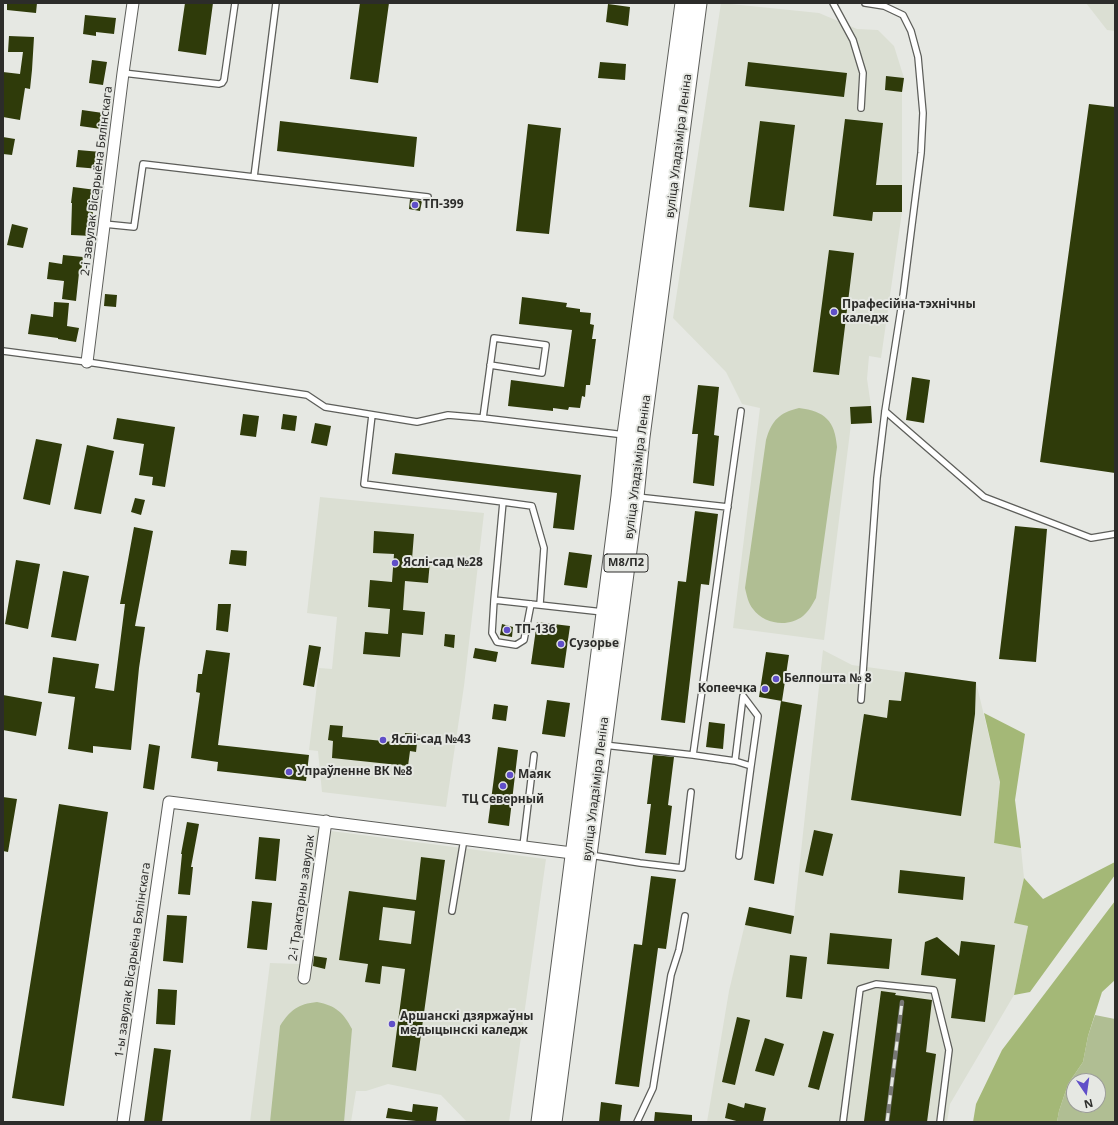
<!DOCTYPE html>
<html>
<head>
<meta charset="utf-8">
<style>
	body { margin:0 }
	#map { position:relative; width:1118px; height:1125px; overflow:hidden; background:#e6e8e3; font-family:"Noto Sans",sans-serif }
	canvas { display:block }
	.frame { position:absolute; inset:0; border:4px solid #2c2c2a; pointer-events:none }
	.north { position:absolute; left:1066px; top:1073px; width:40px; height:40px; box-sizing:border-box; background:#e6e8e3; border:1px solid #9c9d99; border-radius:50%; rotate:167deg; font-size:11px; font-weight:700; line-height:16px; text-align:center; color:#2c2c2a }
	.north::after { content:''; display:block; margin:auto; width:14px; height:18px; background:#604fc8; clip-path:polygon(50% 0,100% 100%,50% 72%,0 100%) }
</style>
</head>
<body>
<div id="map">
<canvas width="1118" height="1125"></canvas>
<div class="frame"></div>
<div class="north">N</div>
</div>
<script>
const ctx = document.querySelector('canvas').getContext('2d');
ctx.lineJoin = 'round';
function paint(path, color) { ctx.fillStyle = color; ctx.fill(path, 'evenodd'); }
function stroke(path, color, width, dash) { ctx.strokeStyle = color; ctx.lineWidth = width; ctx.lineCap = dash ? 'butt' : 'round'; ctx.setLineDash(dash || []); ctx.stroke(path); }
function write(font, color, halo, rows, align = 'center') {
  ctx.font = font + ' "Noto Sans",sans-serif'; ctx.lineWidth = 4; ctx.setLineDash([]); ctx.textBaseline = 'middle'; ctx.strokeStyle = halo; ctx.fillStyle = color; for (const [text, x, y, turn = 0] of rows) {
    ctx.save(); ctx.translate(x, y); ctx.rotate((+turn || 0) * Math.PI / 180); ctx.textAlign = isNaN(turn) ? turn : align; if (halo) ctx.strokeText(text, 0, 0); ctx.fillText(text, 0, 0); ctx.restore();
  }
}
const built = new Path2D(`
	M721,3L819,13L857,29L878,30L894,46L904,78L902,92V212L881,358L869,356L867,379L871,406L872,423L851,424L824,640L733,628L760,408L742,404L726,372L673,318Z
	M1086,3H1115V31L1107,30Z
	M320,497L484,513L464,686L446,807L322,792L318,751L309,750L319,668L332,669L337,617L307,613Z
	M823,650L852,665L976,682L1000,782L994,843L1021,848L1024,878L1014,923L1028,926L1014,995L950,1104L947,1122H707L729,991L749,907L794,916Z
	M316,829L546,859L509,1122H467L441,1095L388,1084L366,1091H356L351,1122H250L270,963L300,964Z`);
const green = new Path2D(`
	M799,408C825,411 835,421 837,447L816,598C812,605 809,611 803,616C788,628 764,624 753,609C748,603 747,596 745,588L766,440C772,420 779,413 799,408Z
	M317,1002C336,1006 343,1012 352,1029L344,1122H270L280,1026C290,1010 298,1004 317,1002Z
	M1095,1015L1115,1019V1122H1057L1059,1111L1068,1084L1083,1062L1088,1036ZM1074,1081H1098V1105H1074Z`);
const forest = new Path2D(`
	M984,713L1025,734L1015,800L1021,848L994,843L1000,782Z
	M1115,862V875L1030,992L1014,995L1028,926L1014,923L1024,878L1043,899Z
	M1115,901V980L1102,992L1088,1036L1083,1062L1068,1084L1059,1111L1057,1122H973L976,1104L1002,1050Z`);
const building = new Path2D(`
	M7,3H37L36,13L7,10Z
	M185,3H213L206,55L178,51Z
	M360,3H389L378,83L350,79Z
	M608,4L630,7L628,26L606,22Z
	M85,15L116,18L114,34L96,32V36L83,34Z
	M9,36L34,37L32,70L30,89L25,88L20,120L3,117V72L20,74L23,52H8Z
	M92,60L107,62L103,85L89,83Z
	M600,62L626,64L625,80L598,78Z
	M748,62L847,73L844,97L745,86Z
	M886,76L904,78L902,92L885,90Z
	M1089,104L1115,107V473L1040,462Z
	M82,110L103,113L101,129L80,126Z
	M845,119L883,123L876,185H902V212H873L872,221L833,216Z
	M280,121L417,137L414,167L277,151Z
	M760,121L795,125L784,211L749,207Z
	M528,124L561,128L549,234L516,231Z
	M3,137L15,139L12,155L3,154Z
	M78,150L101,152L100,169L76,167Z
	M73,187L96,190L94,206H93L92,236L71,235L72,203H71Z
	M410,199L422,201L420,211L409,209Z
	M12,224L28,228L23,248L7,245Z
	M829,250L854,253L839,375L813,372Z
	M63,255L83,257L81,274L79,273L76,301L62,299L64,281L47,279L49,262L62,264Z
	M105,294L117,295L116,307L104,306Z
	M522,297L567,303L566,307L580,309V312L591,313L590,324L594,325L592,339H596L590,385H586L585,397L582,396L580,408L569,407L568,410L553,408V411L508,406L511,380L564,387L572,330L519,324Z
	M54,302L69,303L67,326L79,328L76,342L58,339V338L28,334L31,314L53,317Z
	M912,377L930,380L924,423L906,420Z
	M698,385L719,387L714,435L719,436L714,486L693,483L698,434H692Z
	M871,406L872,423L851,424L850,407Z
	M243,414L259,416L256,437L240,435Z
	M283,414L297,416L295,431L281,429Z
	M117,418L175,427L165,487L152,485L153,477L139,475L144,444L113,439Z
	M315,423L331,426L327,446L311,443Z
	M36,439L62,444L50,505L23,499Z
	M87,445L114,451L101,514L74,509Z
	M395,453L581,475L574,530L553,528L557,493L392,474Z
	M135,498L145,500L141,515L131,512Z
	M695,511L718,514L709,585L701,584L685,723L661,720L678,581L686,582Z
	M1015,526L1047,529L1036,662L999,659Z
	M134,527L153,531L135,626L145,627L139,668L131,750L93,746V753L68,749L75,697L48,693L53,657L99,664L95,688L114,691L125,604H120Z
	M374,531L414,534L412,559L430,561L428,583L405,581L403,610L425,612L423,635L402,633L400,657L363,654L365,632L388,634L390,609L368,607L370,580L392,582L394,554L373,553Z
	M231,550L247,551L246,566L229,564Z
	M569,552L592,555L587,588L564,585Z
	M16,560L40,564L28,629L5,624Z
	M63,571L89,576L76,641L51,637Z
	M218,604H231L228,632L216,630Z
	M537,622L570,626L564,668L531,664Z
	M502,624L513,627L512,637L500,635Z
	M445,634L455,635L454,648L444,646Z
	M309,645L321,647L314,687L303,685Z
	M475,648L498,652L496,662L473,658Z
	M206,650L230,653L218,745L309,755L306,781L217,771L218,762L191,758L200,693L196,692L198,674H202Z
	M766,652L789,655L782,701L759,697Z
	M905,672L976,682L975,714L961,816L851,800L864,714L887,718L889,700L901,701Z
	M3,695L42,702L36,736L3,730Z
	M547,700L570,703L565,737L542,734Z
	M781,701L802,705L774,884L754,880Z
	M494,704L508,706L506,721L492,719Z
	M709,722L725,724L723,749L706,747Z
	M330,725L343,726L342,737L404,743L405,733L418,734L416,752L410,751L408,766L332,758L333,741L328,740Z
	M149,744L160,746L154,790L143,788Z
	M498,747L518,750L509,826L488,823Z
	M653,755L674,757L668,805L672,806L666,855L645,853L651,804H647Z
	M3,797L17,799L8,852L3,851Z
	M59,804L108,812L64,1106L12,1098Z
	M187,822L199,824L191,867H193L190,895L178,894L182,854H181Z
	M814,830L833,834L823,876L805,872Z
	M259,837L280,839L276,881L255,879Z
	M421,857L445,860L416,1071L392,1067L405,969L382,966L380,984L365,982L368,964L339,960L349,891L416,900ZM383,907L415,911L411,944L379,940Z
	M900,870L965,877L963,900L898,893Z
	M651,876L676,879L666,949L658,948L639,1087L615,1084L634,944L642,945Z
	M252,901L272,903L267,950L247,948Z
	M749,907L794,916L791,934L745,925Z
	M167,915L187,916L183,963L163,961Z
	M830,933L892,939L889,969L827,964Z
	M937,937L959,956L961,941L995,945L985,1022L951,1018L956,979L921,975L925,942Z
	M790,955L807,957L802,999L786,997Z
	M314,956L327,958L325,969L313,966Z
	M158,989L177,990L175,1025L156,1024Z
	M881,991L896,993L895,995L932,1000L926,1052L936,1054L927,1122H872L864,1121Z
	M737,1017L750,1020L735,1085L722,1082Z
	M823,1031L834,1034L819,1090L808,1087Z
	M765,1038L784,1044L774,1076L755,1071Z
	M154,1048L171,1050L162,1122H144Z
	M601,1102L622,1105L620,1122H599Z
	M728,1103L744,1108L745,1103L766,1108L763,1122H740L725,1118Z
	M413,1104L438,1107L436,1122H416V1121L386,1118L388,1108L412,1112Z
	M655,1112L692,1115V1122H654Z`);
const lane = new Path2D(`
	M833,3L853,40L863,73L861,108
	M123,73L219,84L222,83L224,80L235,3
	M254,177L428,197
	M104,224L134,227L143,164L254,177L276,3
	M3,351L87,362L307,395L325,407L417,422L448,415L483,418L625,435
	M885,411L984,497L1091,538L1115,534
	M372,415L364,484L503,502L494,600L603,612
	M483,418L494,338L546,345L542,373L490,365
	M637,497L728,507
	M503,502L532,506L544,548L540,604
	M494,600L492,633L497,642L516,645L524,640L531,604
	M861,700L877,478L885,411L903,296L921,153L923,113L918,57L911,31L903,15L884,6L865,3
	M604,745L693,755L741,411
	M693,755L735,761L751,766L739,856
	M735,761L743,696L758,716L751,766
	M523,846L534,755
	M590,855L640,863L682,868L691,792
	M452,911L464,839
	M637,1122L653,1088L671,975L679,950L685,916
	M843,1122L860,989L876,984L934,990L949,1050L940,1122`);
const street = new Path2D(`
	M87,362L123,73L133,3
	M304,978L326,821
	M123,1122L169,802L580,854`);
const primary = new Path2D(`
	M540,1122L620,496L626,435L684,3
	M553,1122L635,497L641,437L698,3`);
const rail = new Path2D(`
	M887,1122L902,1002`);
const markers = [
	[415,205,4,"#604fc8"],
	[834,312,4,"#604fc8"],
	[395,563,4,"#604fc8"],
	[507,630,4,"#604fc8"],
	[561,644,4,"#604fc8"],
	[776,679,4,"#604fc8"],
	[765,689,4,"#604fc8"],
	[383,740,4,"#604fc8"],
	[289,772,4,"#604fc8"],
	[510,775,4,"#604fc8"],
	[503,786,4,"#604fc8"],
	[392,1024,4,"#604fc8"]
];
const shields = [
	[626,563,44]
];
const shieldNames = [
	["М8/П2",626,563]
];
const streetNames = [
	["вуліца Уладзіміра Леніна",679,146,-83],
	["2-і завулак Вісарыёна Бялінскага",97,181,-83],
	["вуліца Уладзіміра Леніна",638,467,-83],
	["вуліца Уладзіміра Леніна",596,789,-83],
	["2-і Трактарны завулак",302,898,-82],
	["1-ы завулак Вісарыёна Бялінскага",133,960,-82]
];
const poiNames = [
	["ТП-399",423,205],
	["Прафесійна-тэхнічны",842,305],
	["каледж",842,319],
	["Яслі-сад №28",403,563],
	["ТП-136",515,630],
	["Сузорье",569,644],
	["Белпошта № 8",784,679],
	["Копеечка",757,689,"right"],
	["Яслі-сад №43",391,740],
	["Упраўленне ВК №8",297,772],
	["Маяк",518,775],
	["ТЦ Северный",503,800,"center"],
	["Аршанскі дзяржаўны",400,1017],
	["медыцынскі каледж",400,1031]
];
paint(built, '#dbdfd3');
paint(green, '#b0be93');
paint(forest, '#a4b877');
paint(building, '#2f3b0a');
stroke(lane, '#5d5e5a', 8);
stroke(street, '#5d5e5a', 13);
stroke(primary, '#5d5e5a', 19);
stroke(lane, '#fff', 5.5);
stroke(street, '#fff', 11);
stroke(primary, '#fff', 17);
stroke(rail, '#777774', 4.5);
stroke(rail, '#e6e8e3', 3, [9]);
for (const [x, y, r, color] of markers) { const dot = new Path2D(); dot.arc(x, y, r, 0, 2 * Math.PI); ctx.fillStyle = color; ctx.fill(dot); stroke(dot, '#e6e8e3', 1.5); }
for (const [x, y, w] of shields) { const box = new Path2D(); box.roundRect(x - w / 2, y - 9, w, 18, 3); ctx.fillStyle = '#e6e8e3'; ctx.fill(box); stroke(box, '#2c2c2a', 1); }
write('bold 11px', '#2c2c2a', null, shieldNames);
write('12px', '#2c2c2a', '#e6e8e3', streetNames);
write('bold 12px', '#2c2c2a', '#e6e8e3', poiNames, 'left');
</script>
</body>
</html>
